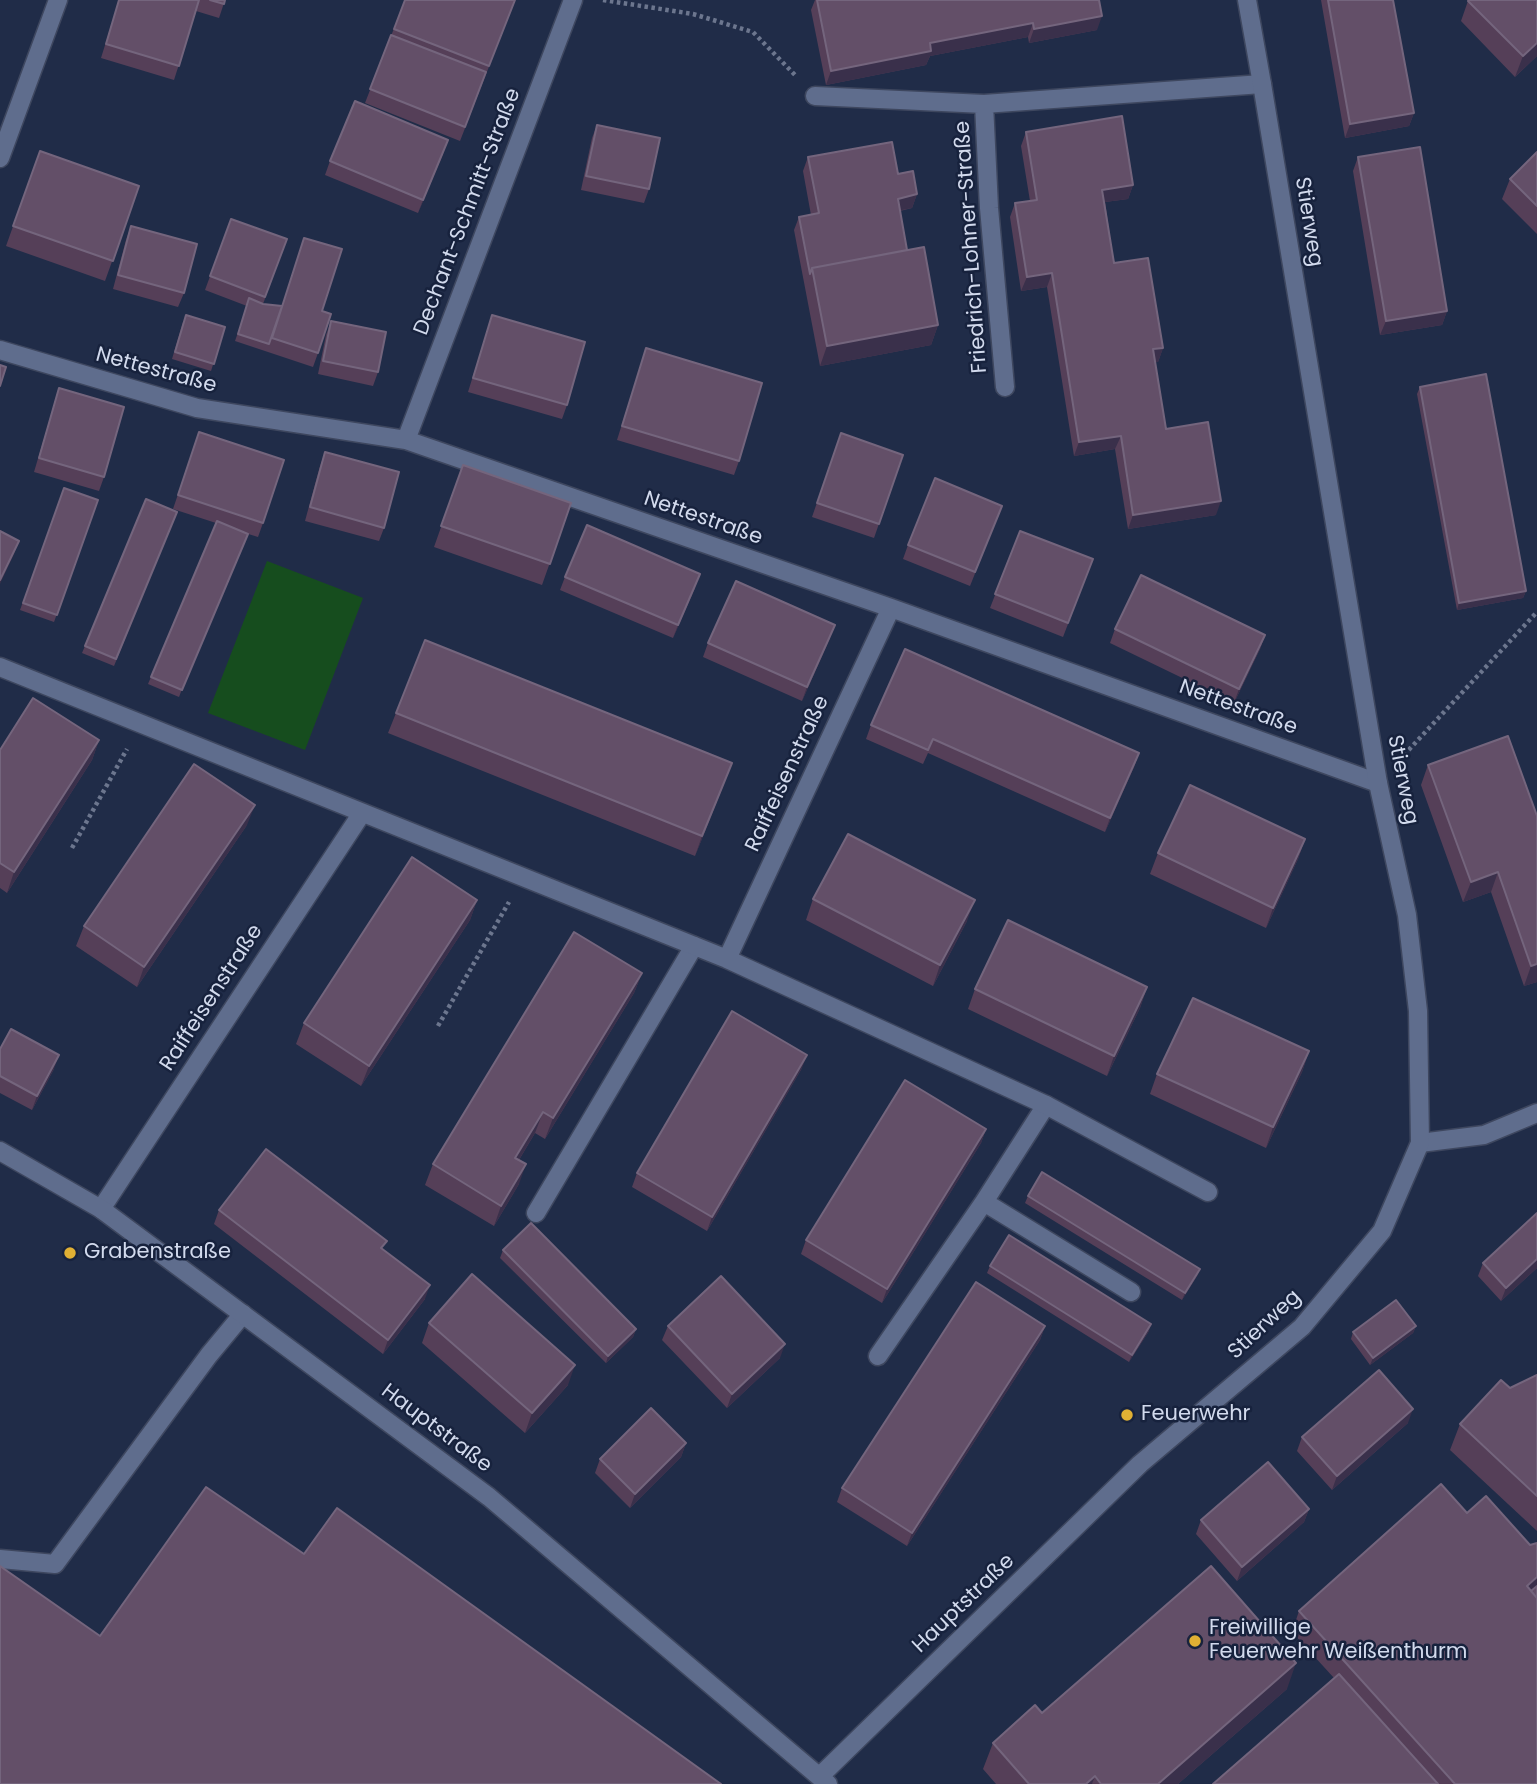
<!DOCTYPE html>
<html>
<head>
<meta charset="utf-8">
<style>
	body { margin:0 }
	canvas { display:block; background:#202c48 }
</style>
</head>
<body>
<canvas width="1537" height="1784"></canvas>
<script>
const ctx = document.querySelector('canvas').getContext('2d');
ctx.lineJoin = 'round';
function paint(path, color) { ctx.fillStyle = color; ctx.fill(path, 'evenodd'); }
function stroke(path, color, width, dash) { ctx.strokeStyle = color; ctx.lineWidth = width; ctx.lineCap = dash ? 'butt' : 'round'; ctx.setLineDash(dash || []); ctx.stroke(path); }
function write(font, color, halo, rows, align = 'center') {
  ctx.font = font + ' Poppins,sans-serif'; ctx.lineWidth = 5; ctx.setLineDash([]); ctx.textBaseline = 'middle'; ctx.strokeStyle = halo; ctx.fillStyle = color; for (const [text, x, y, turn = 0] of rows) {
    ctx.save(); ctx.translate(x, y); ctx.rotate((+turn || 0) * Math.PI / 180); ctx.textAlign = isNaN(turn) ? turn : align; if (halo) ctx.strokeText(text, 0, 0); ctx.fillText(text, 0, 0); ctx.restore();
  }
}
const green = new Path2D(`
	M267,561L363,598L305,750L208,713Z`);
const path = new Path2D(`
	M603,0L693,14L753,32L795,75
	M1404,755L1537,612
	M72,848L127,749
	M438,1026L509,902`);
const lane = new Path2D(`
	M984,1202L1131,1292
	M536,1213L694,946
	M878,1356L984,1202L1046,1105
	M0,1559L55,1564L209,1355L243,1314`);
const street = new Path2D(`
	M815,96L984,104L1262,84
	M984,104L989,208L1005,387
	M0,158L58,0
	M0,350L197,408L406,440L891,608L1378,783
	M406,440L573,0
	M0,667L727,959L1046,1105L1208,1192
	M727,959L891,608
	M1420,1143L1484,1135L1537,1113
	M101,1209L362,813`);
const secondary = new Path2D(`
	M0,1151L101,1209L489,1497L828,1784
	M820,1776L1140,1464L1302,1327L1382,1231L1420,1143L1418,1011L1407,915L1378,783L1262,84L1247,0`);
const wall = new Path2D(`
	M119,0H225L219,18L196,11L174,80L101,58Z
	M405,0H515L460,141L365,103Z
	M815,0H1099L1097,30L1029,43L1028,37L930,56L926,65L826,85L811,10Z
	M1321,0H1393L1414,113L1409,126L1345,138Z
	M1537,0V56L1515,77L1461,21L1468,1Z
	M597,125L649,189L644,203L581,190L592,138Z
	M1026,132L1133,185L1128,199L1105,202L1114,263L1163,348L1158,362H1155L1166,429L1216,515L1128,529L1115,449L1074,456L1047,287L1021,291L1010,217L1015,203L1030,201L1021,146Z
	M40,151L139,186L105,281L6,246Z
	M1537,152V234L1502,199L1510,179Z
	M443,154L418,213L325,175L330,161Z
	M808,157L898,174L917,194L912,208L900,211L907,250L938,325L931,345L820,366L794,230L799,217L811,215L803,171Z
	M1358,157L1447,311L1442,325L1380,335L1353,171Z
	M231,219L287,239L263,304L322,311L318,353L313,367L235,341L247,306L205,290Z
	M131,226L184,293L178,307L113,289L126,240Z
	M492,315L567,405L562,419L468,392Z
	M331,321L378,372L373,386L318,374L326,335Z
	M183,322L225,327L211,371L172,359Z
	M646,348L739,461L734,475L617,440Z
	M1420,387L1526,591L1523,598L1457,610L1417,394Z
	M59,388L104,477L99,491L34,472Z
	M199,432L263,523L258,537L242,532L179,697L148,684L216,523L173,509Z
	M841,433L903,455L874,538L812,517Z
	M325,452L384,528L379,541L305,521L320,466Z
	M463,465L571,503L542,585L434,547Z
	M64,488L98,500L54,622L20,610Z
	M1002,506L970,586L903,559L908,545Z
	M177,512L114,666L82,653L85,646Z
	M1020,531L1093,559L1063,637L990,608Z
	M565,577L695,588L673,638L560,590Z
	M1115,629L1265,635L1260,649L1234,703L1110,643Z
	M830,638L802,701L703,657L708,643Z
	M396,713L724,784L695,856L388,733Z
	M871,725L1139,753L1134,767L1105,832L928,753L923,764L866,739Z
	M99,740L92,760L7,893L0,888V750Z
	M1428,765L1537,816V982L1524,986L1491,892L1463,902L1421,785Z
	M247,825L137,987L76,946L84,926Z
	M1305,839L1298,859L1266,928L1150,874L1158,853Z
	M813,899L967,921L933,986L806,920Z
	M477,900L470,920L361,1086L296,1044L304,1023Z
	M642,973L634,993L545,1139L535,1133L519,1160V1184L494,1226L425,1185L433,1164Z
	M1147,987L1140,1008L1107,1076L968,1009L975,989Z
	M0,1049L54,1069L32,1110L0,1093Z
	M1309,1051L1302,1072L1266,1148L1150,1094L1157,1074Z
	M802,1068L707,1231L632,1187L637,1173Z
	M986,1129L981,1143L882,1303L801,1254L806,1240Z
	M1028,1196L1200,1269L1197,1276L1182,1300L1025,1203Z
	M219,1210L383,1250L425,1299L383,1354L214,1224Z
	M1537,1213V1268L1501,1301L1478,1276L1483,1263Z
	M503,1250L636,1329L633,1337L606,1363L500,1258Z
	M990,1266L1149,1331L1129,1362L987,1273Z
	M429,1323L568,1385L525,1433L422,1343Z
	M668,1326L780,1358L727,1408L662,1340Z
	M1045,1326L1040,1340L907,1546L837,1502L842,1488Z
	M1416,1326L1413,1333L1370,1365L1351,1339L1353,1332Z
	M1537,1375V1531L1450,1450L1460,1424L1510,1388Z
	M1408,1423L1332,1490L1297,1451L1302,1437Z
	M686,1443L681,1457L630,1508L595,1473L600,1459Z
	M1309,1509L1304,1522L1237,1581L1196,1534L1201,1520Z
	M1467,1513L1530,1545L1537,1784H1213L1334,1678L1292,1632L1299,1611Z
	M1287,1689L1178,1784H996L983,1769L993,1743Z`);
const shadedWall = new Path2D(`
	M1102,16L1097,30L1029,43L1034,29Z
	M1033,23L1028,37L930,56L926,65L826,85L831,71L930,43Z
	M1537,43V56L1515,77L1523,56Z
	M1414,113L1409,126L1345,138L1350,124Z
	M448,140L443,154L418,213L423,200Z
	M1133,185L1128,199L1097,203L1102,190Z
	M917,194L912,208L892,212L898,199Z
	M1052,273L1047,287L1021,291L1027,277Z
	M1447,311L1442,325L1380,335L1386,321Z
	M938,325L931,345L820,366L827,346Z
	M1163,348L1158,362L1148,363L1153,349Z
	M1121,436L1115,449L1074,456L1079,442Z
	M1221,501L1216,515L1128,529L1133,515Z
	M19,541L14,554L0,584V580Z
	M700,574L695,588L673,638L678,625Z
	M1526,591L1523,598L1457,610L1459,603Z
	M835,625L830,638L802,701L807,687Z
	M1265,635L1260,649L1234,703L1239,689Z
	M99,740L92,760L7,893L14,872Z
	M1139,753L1134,767L1105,832L1110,818Z
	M732,763L724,784L695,856L702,836Z
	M255,805L247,825L137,987L144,967Z
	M1305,839L1298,859L1266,928L1273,908Z
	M1498,872L1491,892L1463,902L1471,882Z
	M477,900L470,920L361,1086L369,1066Z
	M975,900L967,921L933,986L940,965Z
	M1537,964V982L1524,986L1531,966Z
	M642,973L634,993L545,1139L553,1118Z
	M1147,987L1140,1008L1107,1076L1114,1056Z
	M1309,1051L1302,1072L1266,1148L1273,1127Z
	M59,1055L54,1069L32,1110L37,1096Z
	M807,1055L802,1068L707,1231L712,1217Z
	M543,1112L535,1133L508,1178L515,1158Z
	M986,1129L981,1143L882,1303L887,1289Z
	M526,1164L519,1184L494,1226L501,1206Z
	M1537,1259V1268L1501,1301L1506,1288Z
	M1200,1269L1197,1276L1182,1300L1185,1293Z
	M430,1285L425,1299L383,1354L388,1340Z
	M1151,1324L1149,1331L1129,1362L1132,1355Z
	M1045,1326L1040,1340L907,1546L912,1533Z
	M1416,1326L1413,1333L1370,1365L1373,1358Z
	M636,1329L633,1337L606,1363L608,1356Z
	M785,1344L780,1358L727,1408L732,1394Z
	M575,1365L568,1385L525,1433L532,1413Z
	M1413,1409L1408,1423L1332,1490L1337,1476Z
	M686,1443L681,1457L630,1508L635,1494Z
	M1309,1509L1304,1522L1237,1581L1242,1567Z
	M1537,1577V1591L1524,1602L1527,1586Z
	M1296,1663L1287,1689L1178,1784H1158Z
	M1095,1776L1092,1784H1086Z`);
const building = new Path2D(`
	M119,0H199L179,66L106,44Z
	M210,0H225L224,4Z
	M405,0H515L489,66L394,29Z
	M817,0H1099L1102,16L1034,29L1033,23L930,43L931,51L831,71Z
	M1328,0H1393L1414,113L1350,124Z
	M1469,0H1537V43L1523,56L1468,1Z
	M391,35L486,72L465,127L370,89Z
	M355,101L448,140L423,200L330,161Z
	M1122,116L1133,185L1102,190L1114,263L1148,258L1163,348L1153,349L1166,429L1208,422L1221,501L1133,515L1121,436L1079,442L1052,273L1027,277L1015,203L1037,200L1026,132Z
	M597,125L660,138L649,189L586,176Z
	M892,142L898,174L913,171L917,194L898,199L907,250L812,268L810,274L799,217L819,213L808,157Z
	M1420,147L1447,311L1386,321L1358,157Z
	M40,151L139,186L113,261L13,226Z
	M1537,152V206L1510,179Z
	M231,219L287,239L265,297L210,276Z
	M131,226L197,244L184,293L118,275Z
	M304,238L342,249L322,311L331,314L318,353L272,338Z
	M924,247L938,325L827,346L812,268Z
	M249,298L263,304L282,306L269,344L238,334Z
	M186,315L225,327L214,364L175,352Z
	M492,315L585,342L567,405L473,378Z
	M331,321L386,332L378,372L323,361Z
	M646,348L762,383L739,461L622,426Z
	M0,365L6,367L0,386Z
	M1486,374L1526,591L1459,603L1420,387Z
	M59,388L124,407L104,477L39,458Z
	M199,432L284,460L263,523L178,495Z
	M841,433L903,455L879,524L817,503Z
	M325,452L399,472L384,528L310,507Z
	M463,465L571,503L550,564L441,526Z
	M935,478L1002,506L975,572L908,545Z
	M64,488L98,500L57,615L23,603Z
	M146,499L177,512L116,659L85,646Z
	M217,521L248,534L182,690L151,677Z
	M587,525L700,574L678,625L565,577Z
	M0,531L19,541L0,580Z
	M1020,531L1093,559L1068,623L995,594Z
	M1141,575L1265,635L1239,689L1115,629Z
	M736,581L835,625L807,687L708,643Z
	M425,640L732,763L702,836L396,713Z
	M905,649L1139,753L1110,818L933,739L928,750L871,725Z
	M33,698L99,740L14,872L0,863V750Z
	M1508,736L1537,816V964L1531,966L1498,872L1471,882L1428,765Z
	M194,764L255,805L144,967L84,926Z
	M1190,785L1305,839L1273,908L1158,853Z
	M848,834L975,900L940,965L813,899Z
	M412,857L477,900L369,1066L304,1023Z
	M1008,920L1147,987L1114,1056L975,989Z
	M574,932L642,973L553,1118L543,1112L515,1158L526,1164L501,1206L433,1164Z
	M1193,998L1309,1051L1273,1127L1157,1074Z
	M732,1011L807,1055L712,1217L637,1173Z
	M11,1029L59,1055L37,1096L0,1076V1049Z
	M905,1080L986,1129L887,1289L806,1240Z
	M266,1149L387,1241L381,1248L430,1285L388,1340L219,1210Z
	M1042,1172L1200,1269L1185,1293L1028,1196Z
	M1537,1213V1259L1506,1288L1483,1263Z
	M531,1223L636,1329L608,1356L503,1250Z
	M1009,1235L1151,1324L1132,1355L990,1266Z
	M472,1274L575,1365L532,1413L429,1323Z
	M721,1276L785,1344L732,1394L668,1326Z
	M976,1282L1045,1326L912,1533L842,1488Z
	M1396,1300L1416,1326L1373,1358L1353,1332Z
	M1379,1370L1413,1409L1337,1476L1302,1437Z
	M1537,1375V1496L1460,1424L1501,1380L1510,1388Z
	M651,1408L686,1443L635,1494L600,1459Z
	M1268,1462L1309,1509L1242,1567L1201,1520Z
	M1441,1484L1467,1513L1486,1496L1530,1545L1537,1543V1577L1527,1586L1537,1598V1784H1455L1299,1611Z
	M206,1487L304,1554L337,1508L721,1784H0V1566L100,1636Z
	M1211,1566L1296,1663L1158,1784H1101L1095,1776L1086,1784H1029L993,1743L1035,1705L1042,1713Z
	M1537,1586V1598L1531,1591Z
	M1339,1674L1438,1784H1213Z`);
const markers = [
	[70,1253,7,"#e0b034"],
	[1127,1415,7,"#e0b034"],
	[1195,1641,7,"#e0b034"]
];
const streetNames = [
	["Dechant-Schmitt-Straße",468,212,-69],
	["Stierweg",1308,222,81],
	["Friedrich-Lohner-Straße",972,247,-94],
	["Nettestraße",156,371,15],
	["Nettestraße",703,519,19],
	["Nettestraße",1238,708,20],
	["Raiffeisenstraße",788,774,-65],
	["Stierweg",1402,780,79],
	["Raiffeisenstraße",212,998,-57],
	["Stierweg",1265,1325,-43],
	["Hauptstraße",436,1429,37],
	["Hauptstraße",964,1604,-44]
];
const poiNames = [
	["Grabenstraße",84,1253],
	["Feuerwehr",1141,1415],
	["Freiwillige",1209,1629],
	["Feuerwehr Weißenthurm",1209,1653]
];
paint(green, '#164d1e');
stroke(lane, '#3e475f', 21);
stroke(street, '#3e475f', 21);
stroke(secondary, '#3e475f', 21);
stroke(path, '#6c768e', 4.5, [3.5, 3.5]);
stroke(lane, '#5f6d8d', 18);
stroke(street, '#5f6d8d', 18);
stroke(secondary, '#5f6d8d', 18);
paint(wall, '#553f58');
paint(shadedWall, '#3a304b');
paint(building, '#634f68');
stroke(building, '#74657d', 2);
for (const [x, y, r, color] of markers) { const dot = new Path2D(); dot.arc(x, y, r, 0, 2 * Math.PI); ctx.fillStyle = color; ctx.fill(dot); stroke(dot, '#17223d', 2.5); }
write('21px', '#d2daed', '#17223d', streetNames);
write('21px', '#d2daed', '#17223d', poiNames, 'left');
</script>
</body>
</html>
